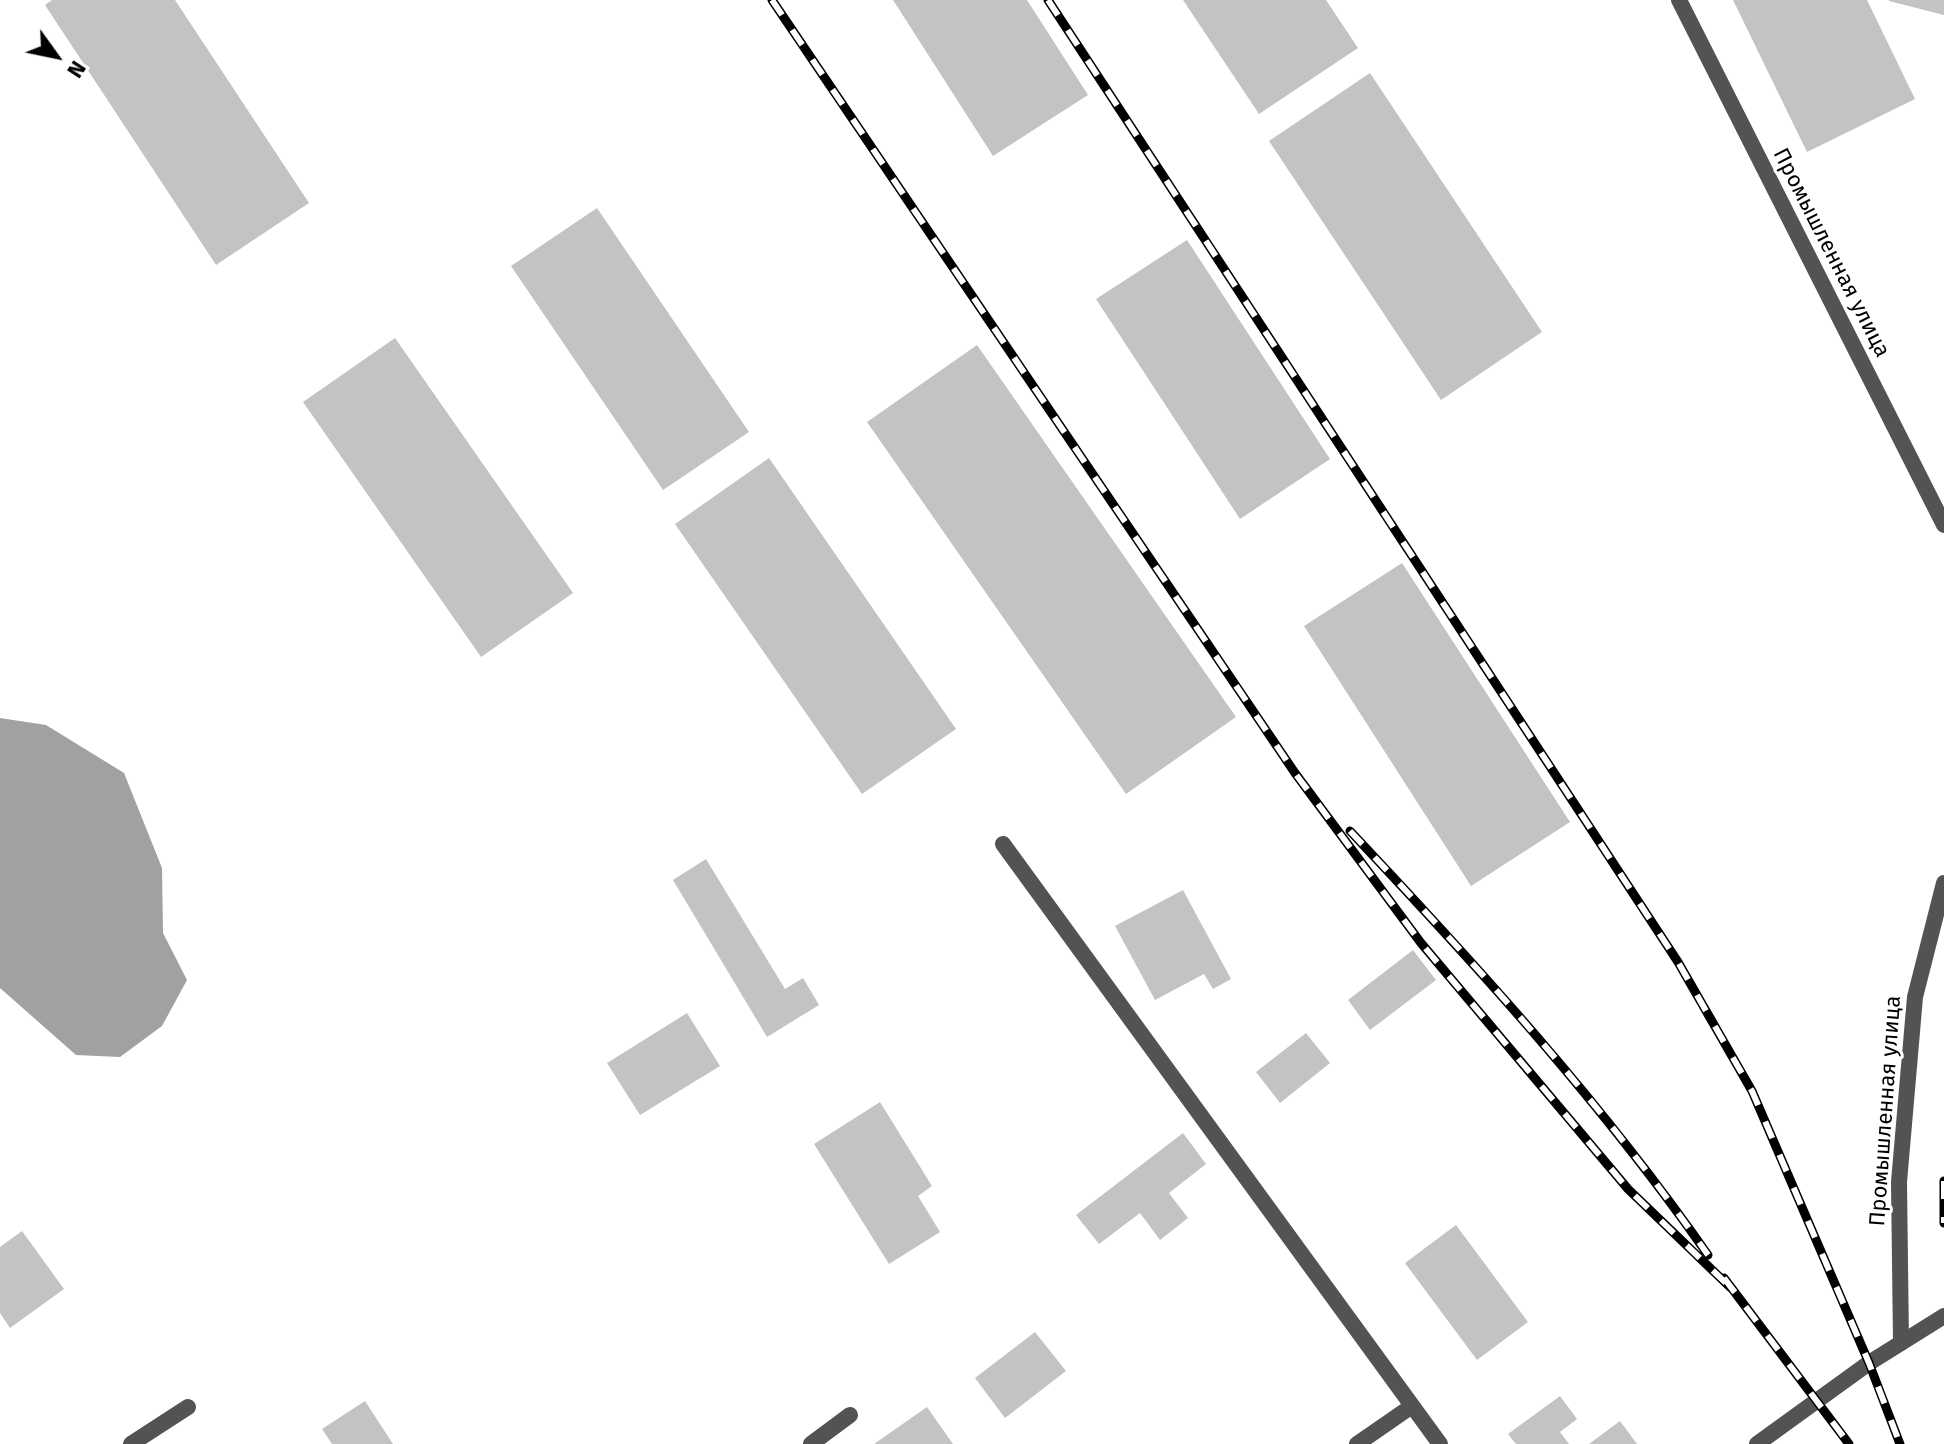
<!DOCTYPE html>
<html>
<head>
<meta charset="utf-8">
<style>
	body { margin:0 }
	#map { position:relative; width:1944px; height:1444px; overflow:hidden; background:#fff; font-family:"Fira Sans",sans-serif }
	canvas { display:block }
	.north { position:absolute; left:16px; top:16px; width:80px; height:80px; -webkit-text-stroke:6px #fff; paint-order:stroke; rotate:123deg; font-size:22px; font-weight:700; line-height:32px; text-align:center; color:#000 }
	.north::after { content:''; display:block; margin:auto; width:28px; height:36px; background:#000; clip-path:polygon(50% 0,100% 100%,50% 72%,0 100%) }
</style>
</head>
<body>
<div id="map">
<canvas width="1944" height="1444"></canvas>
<div class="north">N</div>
</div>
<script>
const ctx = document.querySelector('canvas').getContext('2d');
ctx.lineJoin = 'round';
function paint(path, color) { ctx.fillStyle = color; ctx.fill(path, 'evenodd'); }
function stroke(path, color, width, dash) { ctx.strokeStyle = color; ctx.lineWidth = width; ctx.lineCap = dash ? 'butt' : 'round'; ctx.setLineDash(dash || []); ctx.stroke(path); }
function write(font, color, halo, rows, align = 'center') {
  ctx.font = font + ' "Fira Sans",sans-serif'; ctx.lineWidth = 6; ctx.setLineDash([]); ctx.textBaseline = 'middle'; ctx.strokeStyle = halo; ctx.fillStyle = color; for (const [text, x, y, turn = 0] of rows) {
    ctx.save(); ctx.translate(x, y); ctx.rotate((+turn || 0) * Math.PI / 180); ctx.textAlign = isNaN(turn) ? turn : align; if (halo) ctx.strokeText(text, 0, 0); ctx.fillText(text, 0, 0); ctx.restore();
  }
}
const water = new Path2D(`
	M0,718L46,725L124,773L162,868L163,933L187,980L162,1026L120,1057L76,1055L0,988Z`);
const building = new Path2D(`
	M52,0H175L309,203L216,265L45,5Z
	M893,0H1027L1088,95L993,156Z
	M1183,0H1326L1358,48L1259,114Z
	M1733,0H1867L1915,99L1807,152Z
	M1944,0V15L1889,1V0Z
	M1370,73L1542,332L1441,400L1269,141Z
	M597,208L749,432L663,490L511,266Z
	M1187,240L1330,459L1240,519L1096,299Z
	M395,338L573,593L481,657L303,402Z
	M977,345L1236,717L1126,794L867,422Z
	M769,458L956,729L862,794L675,524Z
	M1402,563L1570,822L1471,886L1304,626Z
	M706,859L785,989L803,978L819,1005L767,1037L673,880Z
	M1183,890L1231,979L1213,989L1204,974L1155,1000L1115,926Z
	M1413,950L1436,980L1370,1030L1348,1000Z
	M687,1013L720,1066L640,1115L607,1063Z
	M1306,1033L1330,1063L1280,1103L1256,1072Z
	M880,1102L932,1186L918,1196L940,1232L889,1264L814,1144Z
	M1183,1133L1206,1164L1169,1193L1188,1218L1160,1240L1140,1213L1099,1244L1076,1215Z
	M1456,1225L1528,1322L1477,1360L1405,1263Z
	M22,1231L64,1289L10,1328L0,1313V1247Z
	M1035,1332L1066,1371L1005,1418L975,1378Z
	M1560,1396L1577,1419L1560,1432L1569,1444H1516L1508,1434Z
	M365,1401L393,1444H332L322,1429Z
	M927,1407L953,1444H874Z
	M1620,1421L1637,1444H1589Z`);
const service = new Path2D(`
	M1003,844L1440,1444
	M811,1444L850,1415`);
const minor = new Path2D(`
	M1679,0L1944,525
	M1901,1343L1899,1182L1915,997L1944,883
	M131,1444L188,1407
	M1357,1444L1412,1406`);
const tertiary = new Path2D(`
	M1757,1444L1869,1363L1944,1316`);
const rail = new Path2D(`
	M772,0L1295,773L1421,943L1628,1189L1731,1288
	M1048,0L1678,962L1752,1091L1869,1363L1900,1444
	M1350,831C1477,966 1602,1103 1708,1255
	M1944,1181V1223
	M1724,1278L1849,1444`);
const streetNames = [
	["Промышленная улица",1831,253,63],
	["Промышленная улица",1886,1111,-86]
];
paint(water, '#a1a1a1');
paint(building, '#c3c3c3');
stroke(service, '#535353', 16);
stroke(minor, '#535353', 16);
stroke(tertiary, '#535353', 16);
stroke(rail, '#000', 9);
stroke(rail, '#fff', 6, [18]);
write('22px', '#000', '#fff', streetNames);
</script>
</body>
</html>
